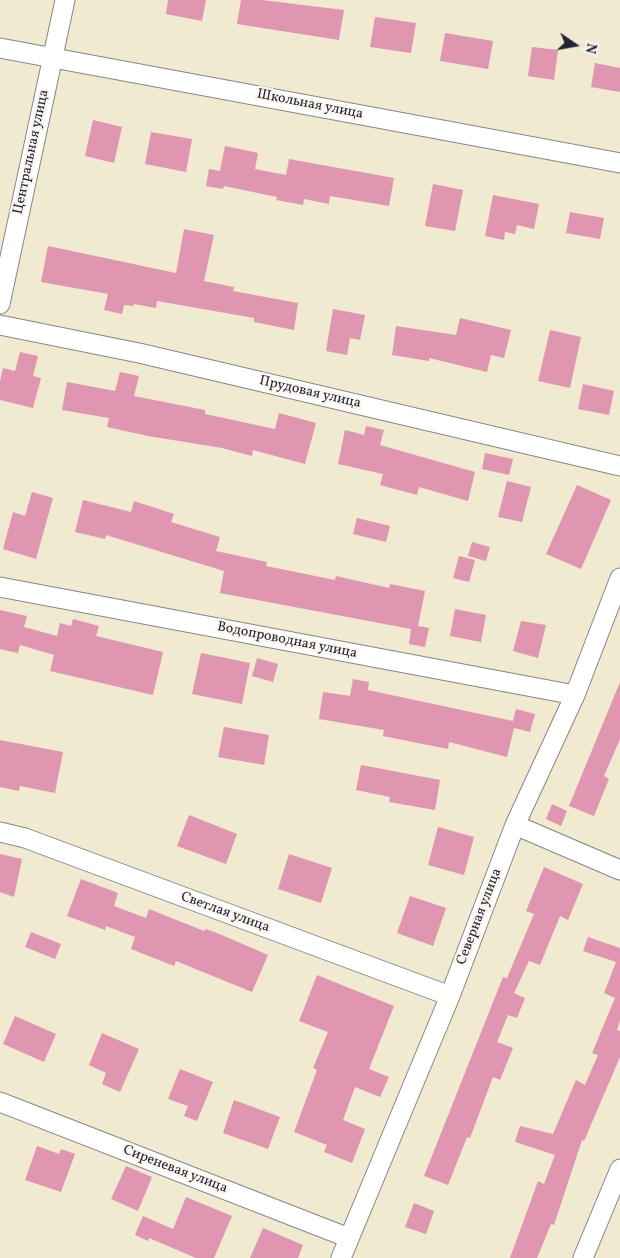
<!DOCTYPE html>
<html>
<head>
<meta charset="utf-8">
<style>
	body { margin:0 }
	#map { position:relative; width:620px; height:1258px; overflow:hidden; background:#efead0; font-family:Vollkorn,serif }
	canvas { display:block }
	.north { position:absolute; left:550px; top:20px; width:50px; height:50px; -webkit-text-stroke:4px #fbf7ec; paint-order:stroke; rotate:102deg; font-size:14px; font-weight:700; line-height:20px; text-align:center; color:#22223b }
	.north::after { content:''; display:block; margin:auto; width:18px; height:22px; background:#22223b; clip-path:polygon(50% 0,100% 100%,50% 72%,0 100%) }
</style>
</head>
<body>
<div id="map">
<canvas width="620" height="1258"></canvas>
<div class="north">N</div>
</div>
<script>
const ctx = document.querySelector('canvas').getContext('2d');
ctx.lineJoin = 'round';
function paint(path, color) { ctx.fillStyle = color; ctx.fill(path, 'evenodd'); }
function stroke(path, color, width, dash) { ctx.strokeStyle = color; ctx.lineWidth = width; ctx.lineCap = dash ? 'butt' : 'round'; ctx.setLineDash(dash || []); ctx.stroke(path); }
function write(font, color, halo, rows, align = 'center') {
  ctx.font = font + ' Vollkorn,serif'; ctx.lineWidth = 5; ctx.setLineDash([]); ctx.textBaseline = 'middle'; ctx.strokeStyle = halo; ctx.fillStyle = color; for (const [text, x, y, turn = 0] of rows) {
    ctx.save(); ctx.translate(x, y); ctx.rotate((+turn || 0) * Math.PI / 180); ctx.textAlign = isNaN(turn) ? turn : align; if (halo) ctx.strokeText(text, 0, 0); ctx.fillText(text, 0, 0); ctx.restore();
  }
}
const building = new Path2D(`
	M168,0H206L202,21L166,14Z
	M241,0H262L344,10L339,40L237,24Z
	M375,17L416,23L411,53L370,47Z
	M445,33L493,41L488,69L440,61Z
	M532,47L558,50L554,80L528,76Z
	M595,63L620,68V92L591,87Z
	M93,120L122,127L114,163L85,156Z
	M151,132L192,139L186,172L145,164Z
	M225,146L258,153L255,169L286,175L289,159L394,178L389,206L330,196L329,204L304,199L303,205L276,200L277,197L224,186L223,189L206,186L209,169L220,171Z
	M433,184L463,190L455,231L425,226Z
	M493,195L539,204L534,229L517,225L515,234L505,232L504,240L485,236Z
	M570,212L604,218L600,239L566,233Z
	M184,229L214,235L204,281L234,287L233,291L298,303L294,330L254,322V318L157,301L156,308L134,304L133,306L124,305L122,314L104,310L108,294L41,282L48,246L176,273Z
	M333,309L365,315L360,340L350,338L347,355L326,351Z
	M460,318L511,330L504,358L491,355L487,372L429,358V361L392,355L396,326L456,335Z
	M550,330L581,337L570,388L538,381Z
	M20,352L38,356L33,376L41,378L33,408L0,400V381L3,368L15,371Z
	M120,372L139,376L134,396L205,410V414L275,429L279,413L316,423L305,464L253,450L252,456L222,448L148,436L107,427L109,418L62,410L67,382L115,391Z
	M583,384L614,391L609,415L578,409Z
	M366,426L384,430L380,445L475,472L468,501L419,487L417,495L380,485L383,474L338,464L345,430L364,435Z
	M485,453L513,459L509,475L482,469Z
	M507,481L531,487L522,522L498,517Z
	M577,485L611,500L581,569L546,554Z
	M32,492L53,498L36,559L3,549L13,512L25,516Z
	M83,500L131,512L134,501L174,514L171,522L220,537L216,551L267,562L266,566L335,580L336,576L389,588L390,584L425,591L418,626L429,628L425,647L409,644L411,629L220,593L224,571L106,535L105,539L75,532Z
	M357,518L390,526L386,542L353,534Z
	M472,542L490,547L486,561L468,556Z
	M459,556L475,560L469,582L453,578Z
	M455,609L486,615L481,642L450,636Z
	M0,610L27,616L24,627L57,636L60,623L71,626L73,619L99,626L96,636L163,652L153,695L50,671L54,655L20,645L18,653L0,649Z
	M521,621L546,625L538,658L513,651Z
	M201,653L250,663L242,704L192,694Z
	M257,658L278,664L273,682L252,676Z
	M353,679L369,682L368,690L513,721L516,709L535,714L530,732L514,728L507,757L449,742L448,749L383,736L384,730L319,719L323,692L350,696Z
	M620,682V739L604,776L609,779L594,816L569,806Z
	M224,727L269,735L264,765L218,757Z
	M0,740L63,752L55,793L20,786L19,791L0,787Z
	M361,765L440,780L435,810L389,802L390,797L356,790Z
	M552,804L567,811L561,826L546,819Z
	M189,815L237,834L226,864L177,846Z
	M438,827L474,837L464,875L428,865Z
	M0,854L22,859L14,897L0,892Z
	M289,854L332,868L321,903L278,889Z
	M544,867L583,884L568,920L560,916L540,965L529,961L514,993L525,998L517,1018L508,1015L497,1042L513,1048L500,1080L493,1077L470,1138L467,1137L448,1185L424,1176L503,977L507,978L534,914L526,911Z
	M81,879L118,893L114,906L146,918L149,909L204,931L206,929L222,935L268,955L252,992L176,961L174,966L131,949L135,937L106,926L105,930L67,916Z
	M410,896L446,908L433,946L397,933Z
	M31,932L61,944L55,959L25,947Z
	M588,937L620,948V1020L617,1030L620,1031V1057L584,1141L582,1140L554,1225L551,1224L537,1258H510L538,1181L544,1184L555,1155L515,1142L520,1126L553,1134L576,1080L585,1085L598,1055L592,1053L615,998L604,993L616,962L583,951Z
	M317,975L394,1006L369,1069L389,1077L380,1097L355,1087L343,1120L365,1129L352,1163L324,1152L327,1145L294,1132L317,1070L313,1068L328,1032L299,1021Z
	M15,1016L56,1034L44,1062L3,1044Z
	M102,1033L139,1049L120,1092L102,1084L106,1073L89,1065Z
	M180,1069L213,1082L197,1121L184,1116L188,1106L168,1099Z
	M234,1100L280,1117L268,1149L223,1133Z
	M37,1146L59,1154L61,1149L75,1154L61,1192L25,1180Z
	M126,1166L152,1177L138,1211L111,1199Z
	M186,1197L232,1216L214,1258H196L149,1238L148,1241L135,1235L143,1216L173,1229Z
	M414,1203L434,1211L426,1234L405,1227Z
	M263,1228L303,1245L298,1258H250Z`);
const minor = new Path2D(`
	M0,48L620,163
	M0,304L65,0
	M0,325L139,353L620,466
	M0,587L575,695
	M515,825L620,870
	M0,832L25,838L450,996
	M0,1102L349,1238
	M341,1258L450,996L515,825L575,695L620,578
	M583,1258L620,1169`);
const streetNames = [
	["Школьная улица",310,105,11],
	["Центральная улица",32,152,-78],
	["Прудовая улица",310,393,13],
	["Водопроводная улица",287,641,11],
	["Светлая улица",225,913,20],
	["Северная улица",480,917,-69],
	["Сиреневая улица",175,1170,21]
];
paint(building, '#e095b0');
stroke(minor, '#888686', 21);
stroke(minor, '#fff', 19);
write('14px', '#22223b', '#fbf7ec', streetNames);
</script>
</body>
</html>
